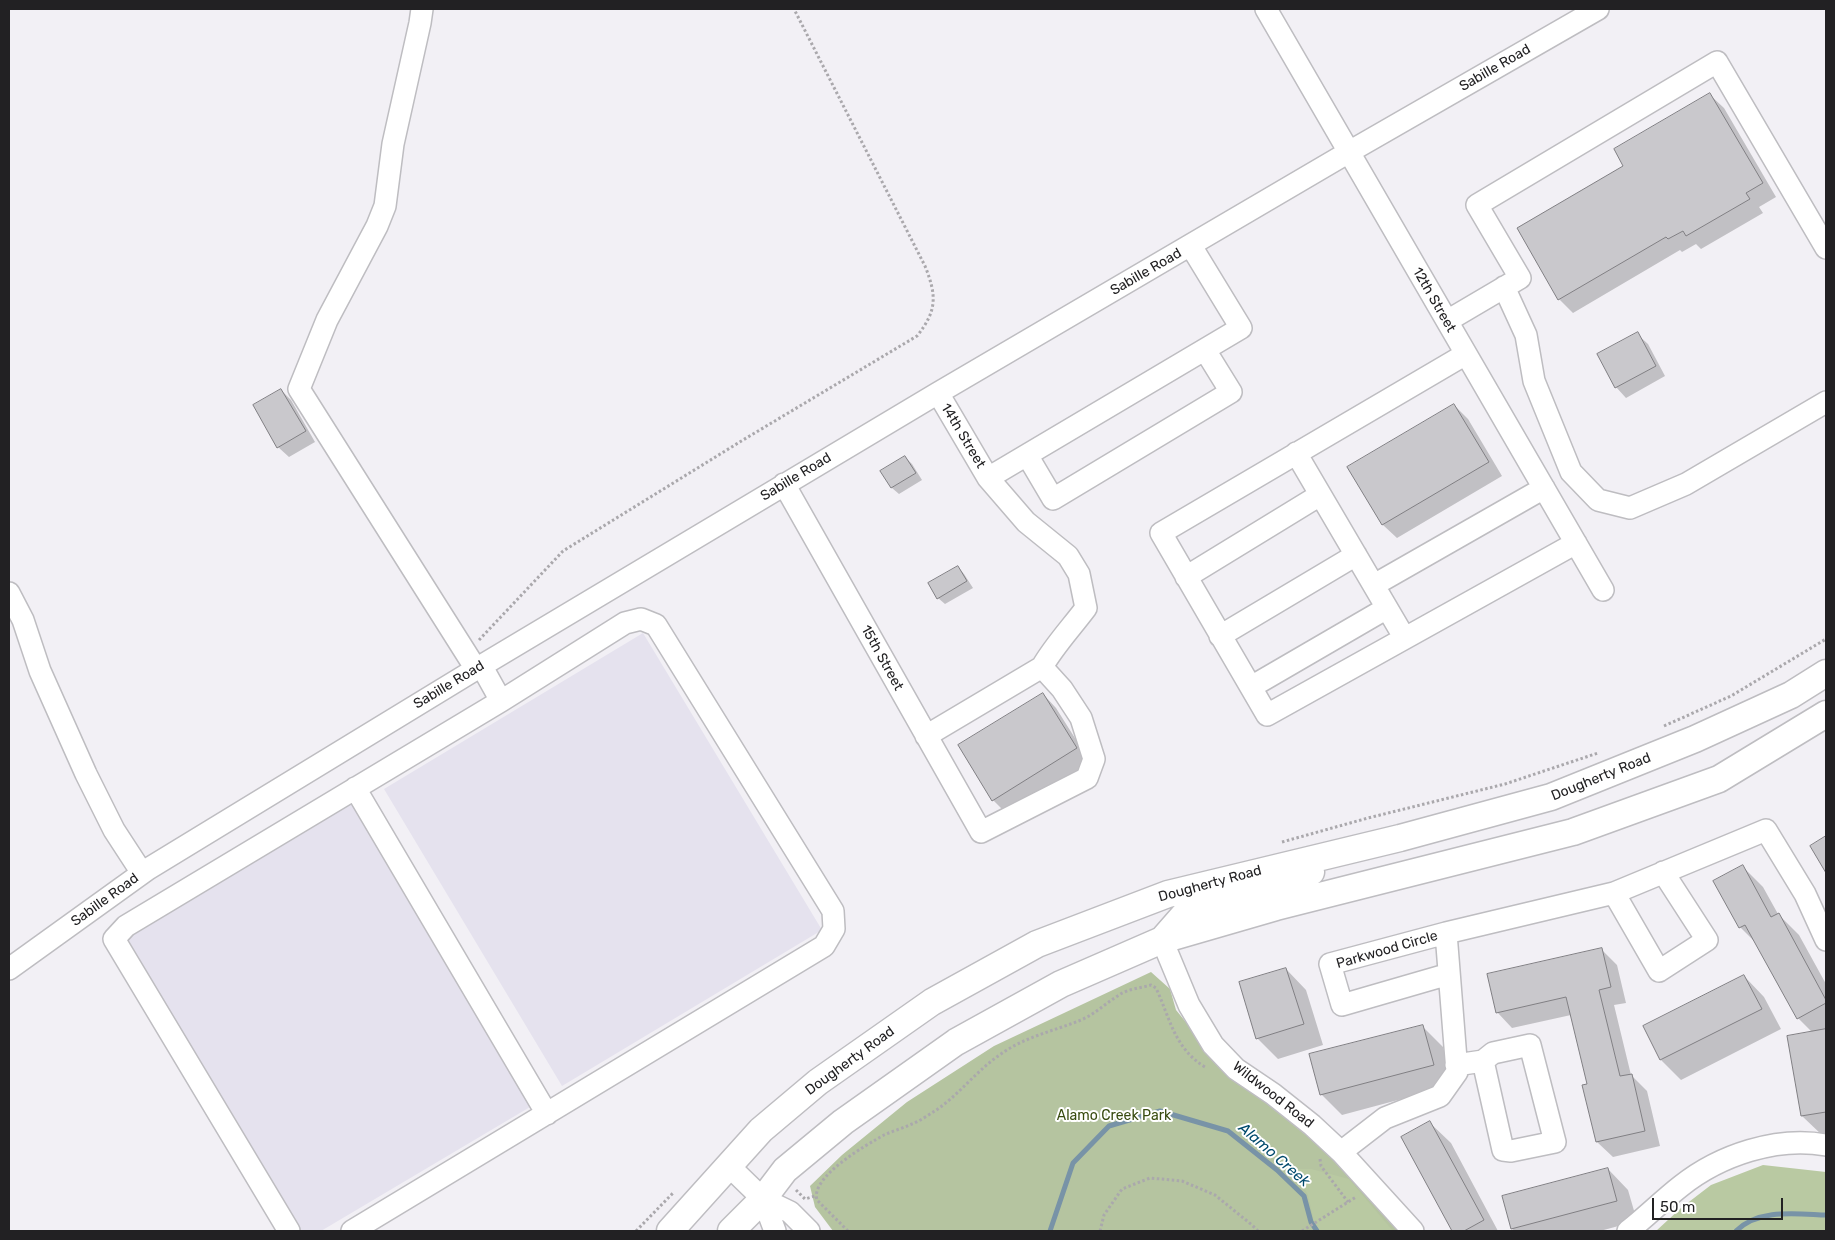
<!DOCTYPE html>
<html>
<head>
<meta charset="utf-8">
<style>
	body { margin:0 }
	#map { position:relative; width:1835px; height:1240px; overflow:hidden; background:#f2f0f5; font-family:Rubik,sans-serif }
	canvas { display:block }
	.frame { position:absolute; inset:0; border:10px solid #222123; pointer-events:none }
	.scale { position:absolute; left:1652px; top:1198px; width:131px; height:22px; box-sizing:border-box; border:2px solid #222123; border-top:0; padding-left:6px; font-size:15px; line-height:18px; white-space:nowrap; color:#222123; -webkit-text-stroke:4px #fff; paint-order:stroke }
</style>
</head>
<body>
<div id="map">
<canvas width="1835" height="1240"></canvas>
<div class="frame"></div>
<div class="scale">50 m</div>
</div>
<script>
const ctx = document.querySelector('canvas').getContext('2d');
ctx.lineJoin = 'round';
function paint(path, color) { ctx.fillStyle = color; ctx.fill(path, 'evenodd'); }
function stroke(path, color, width, dash) { ctx.strokeStyle = color; ctx.lineWidth = width; ctx.lineCap = dash ? 'butt' : 'round'; ctx.setLineDash(dash || []); ctx.stroke(path); }
function write(font, color, halo, rows, align = 'center') {
  ctx.font = font + ' Rubik,sans-serif'; ctx.lineWidth = 4; ctx.setLineDash([]); ctx.textBaseline = 'middle'; ctx.strokeStyle = halo; ctx.fillStyle = color; for (const [text, x, y, turn = 0] of rows) {
    ctx.save(); ctx.translate(x, y); ctx.rotate((+turn || 0) * Math.PI / 180); ctx.textAlign = isNaN(turn) ? turn : align; if (halo) ctx.strokeText(text, 0, 0); ctx.fillText(text, 0, 0); ctx.restore();
  }
}
const built = new Path2D(`
	M643,633L822,930L562,1086L384,789Z
	M351,803L530,1107L321,1231H296L122,938Z`);
const green = new Path2D(`
	M1151,972L1170,989L1176,1010L1224,1069L1248,1087L1330,1155L1404,1231H833L815,1207L810,1186L842,1155L907,1102L994,1046Z`);
const forest = new Path2D(`
	M1763,1165L1826,1172V1231H1656L1681,1208L1711,1185Z
	M1294,1169H1311L1349,1179L1393,1231H1316L1308,1195Z`);
const shadow = new Path2D(`
	M1710,95L1724,108L1776,197L1759,207L1763,213L1701,249L1696,244L1682,252L1680,250L1573,313L1559,299L1625,167Z
	M1637,334L1648,344L1665,376L1626,398L1616,387L1598,355Z
	M281,390L291,400L315,442L289,457L278,447Z
	M1454,405L1468,419L1502,476L1397,538L1383,525L1349,467Z
	M905,457L912,464L922,480L899,494L892,488L882,471Z
	M958,567L964,574L973,588L945,604L938,598Z
	M1043,694L1056,708L1090,762L1007,814L993,800Z
	M1742,866L1763,887L1778,914L1799,935L1826,984V1136H1823L1802,1116L1813,1033L1798,1018L1757,944L1740,927Z
	M1602,950L1617,965L1626,1003L1614,1005L1631,1075L1647,1091L1660,1146L1613,1157L1597,1142L1588,1085L1571,1015L1512,1028L1497,1012Z
	M1286,969L1306,990L1323,1045L1278,1059L1257,1038Z
	M1744,976L1764,997L1781,1029L1681,1080L1661,1060Z
	M1422,1026L1443,1047L1454,1085L1342,1115L1321,1094Z
	M1430,1123L1451,1143L1498,1231H1454L1403,1137Z
	M1608,1169L1628,1190L1637,1221L1600,1231H1515L1512,1229Z`);
const stream = new Path2D(`
	M1050,1231L1073,1163L1109,1126L1160,1111L1228,1131L1277,1170L1304,1196L1311,1222L1317,1231
	M1736,1231C1759,1208 1797,1214 1826,1215`);
const building = new Path2D(`
	M1710,93L1763,183L1746,193L1750,199L1686,236L1683,231L1668,239L1666,237L1558,300L1517,228L1623,166L1614,149Z
	M1638,332L1656,366L1615,388L1597,354Z
	M281,389L306,431L277,448L253,405Z
	M1454,404L1489,462L1382,525L1347,467Z
	M905,456L916,473L891,488L880,471Z
	M958,566L967,581L937,599L928,583Z
	M1043,693L1077,748L992,801L958,745Z
	M1826,836V873L1810,846Z
	M1743,865L1771,917L1779,913L1826,1000V1003L1797,1019L1745,925L1739,928L1713,881Z
	M1602,948L1611,987L1599,990L1620,1076L1632,1074L1645,1131L1596,1142L1582,1085L1587,1084L1566,997L1496,1013L1487,974Z
	M1286,968L1304,1024L1256,1039L1239,982Z
	M1744,975L1762,1009L1660,1060L1643,1026Z
	M1423,1025L1434,1065L1320,1095L1309,1054Z
	M1826,1029V1112L1801,1116L1787,1036Z
	M1430,1121L1484,1220L1464,1231H1452L1401,1137Z
	M1608,1168L1617,1201L1511,1229L1502,1196Z`);
const path = new Path2D(`
	M479,640L563,551L743,440L917,336C937,311 937,296 925,266L794,9
	M1664,726L1731,696L1826,639
	M1282,842L1368,818L1505,784L1598,753
	M1320,1159L1321,1166L1348,1202
	M796,1190L805,1199L815,1196
	M636,1231L674,1192
	M848,1231L817,1200C810,1177 866,1145 884,1135C893,1131 903,1128 912,1124C920,1121 928,1115 935,1111C959,1095 977,1070 1001,1054C1024,1037 1054,1031 1081,1020C1095,1014 1106,1003 1119,995C1127,989 1141,988 1151,985L1156,988C1170,1018 1174,1048 1205,1067
	M1100,1231L1104,1215L1122,1189L1150,1178L1182,1181L1215,1195L1252,1225L1258,1231
	M1302,1231L1356,1197`);
const minor = new Path2D(`
	M422,9L420,23L393,144L385,206L377,226L327,320L299,389L476,669
	M1266,9L1603,590
	M1504,287L1526,335L1534,381L1571,472L1598,500L1630,508L1686,484L1826,402
	M1447,321L1520,278L1477,205L1717,62L1826,248
	M1466,354L1161,533L1267,715L1576,543
	M1296,453L1404,637
	M1027,455L1053,499L1231,392L1205,350
	M988,478L1241,328L1191,246
	M784,484L981,832L1087,778L1094,759L1081,718L1062,689L1042,667
	M1186,577L1320,495
	M1374,585L1544,488
	M9,593L23,620L40,671L86,774L114,830L142,873
	M1220,636L1356,555
	M481,665L501,701
	M1251,687L1387,608
	M926,736L1042,667C1054,646 1071,628 1086,608L1079,574L1068,556L1026,522L988,478L938,393
	M355,788L547,1114
	M1614,893L1659,971L1707,940L1663,872
	M1446,933L1330,964L1342,1005L1449,974
	M1162,940L1189,1005L1213,1045L1236,1069L1273,1094L1312,1125L1341,1152L1413,1231
	M9,969L148,869L476,669L938,393L1349,152L1598,9
	M1456,1065L1483,1061L1503,1150L1511,1151L1555,1142L1530,1045L1493,1053L1483,1061
	M1341,1152L1385,1118L1440,1096L1457,1072L1446,933L1614,893L1766,830L1805,894L1826,940
	M729,1166L763,1199L790,1212L809,1231
	M763,1199L775,1231
	M289,1231L114,939L126,926L501,701L625,623L641,619L656,625L833,911L834,929L824,946L352,1231
	M1628,1231C1646,1217 1663,1200 1681,1186C1720,1155 1777,1136 1826,1145`);
const major = new Path2D(`
	M1163,939L1184,915L1301,878L1311,872
	M670,1231L761,1130L818,1082L932,1002L1037,944L1168,894L1400,838L1551,797L1695,739L1791,695L1826,673
	M731,1231L763,1199L785,1170L843,1122L956,1042L1061,984L1162,940L1276,907L1573,832L1719,779L1826,714`);
const streetNames = [
	["Sabille Road",1495,68,-30],
	["Sabille Road",1146,272,-30],
	["12th Street",1434,300,60],
	["14th Street",963,436,59],
	["Sabille Road",796,477,-31],
	["15th Street",882,658,61],
	["Sabille Road",449,685,-31],
	["Dougherty Road",1601,777,-22],
	["Dougherty Road",1210,884,-15],
	["Sabille Road",105,900,-36],
	["Parkwood Circle",1387,950,-16],
	["Dougherty Road",850,1061,-36],
	["Wildwood Road",1273,1095,38]
];
const parkNames = [
	["Alamo Creek Park",1114,1116]
];
const waterNames = [
	["Alamo Creek",1274,1155,41]
];
paint(built, '#e5e2ee');
paint(green, '#b5c4a0');
paint(forest, '#b9c9a2');
paint(shadow, '#0003');
stroke(stream, '#7893a7', 5);
paint(building, '#c9c8cc');
stroke(building, '#807f83', 1);
stroke(minor, '#bebdc1', 24);
stroke(major, '#bebdc1', 29);
stroke(path, '#aaa8ac', 3, [2.5, 2.5]);
stroke(minor, '#fff', 21);
stroke(major, '#fff', 26);
write('14px', '#222123', '#fff', streetNames);
write('14px', '#384b0f', '#fff', parkNames);
write('italic 15px', '#004a6d', '#fff', waterNames);
</script>
</body>
</html>
